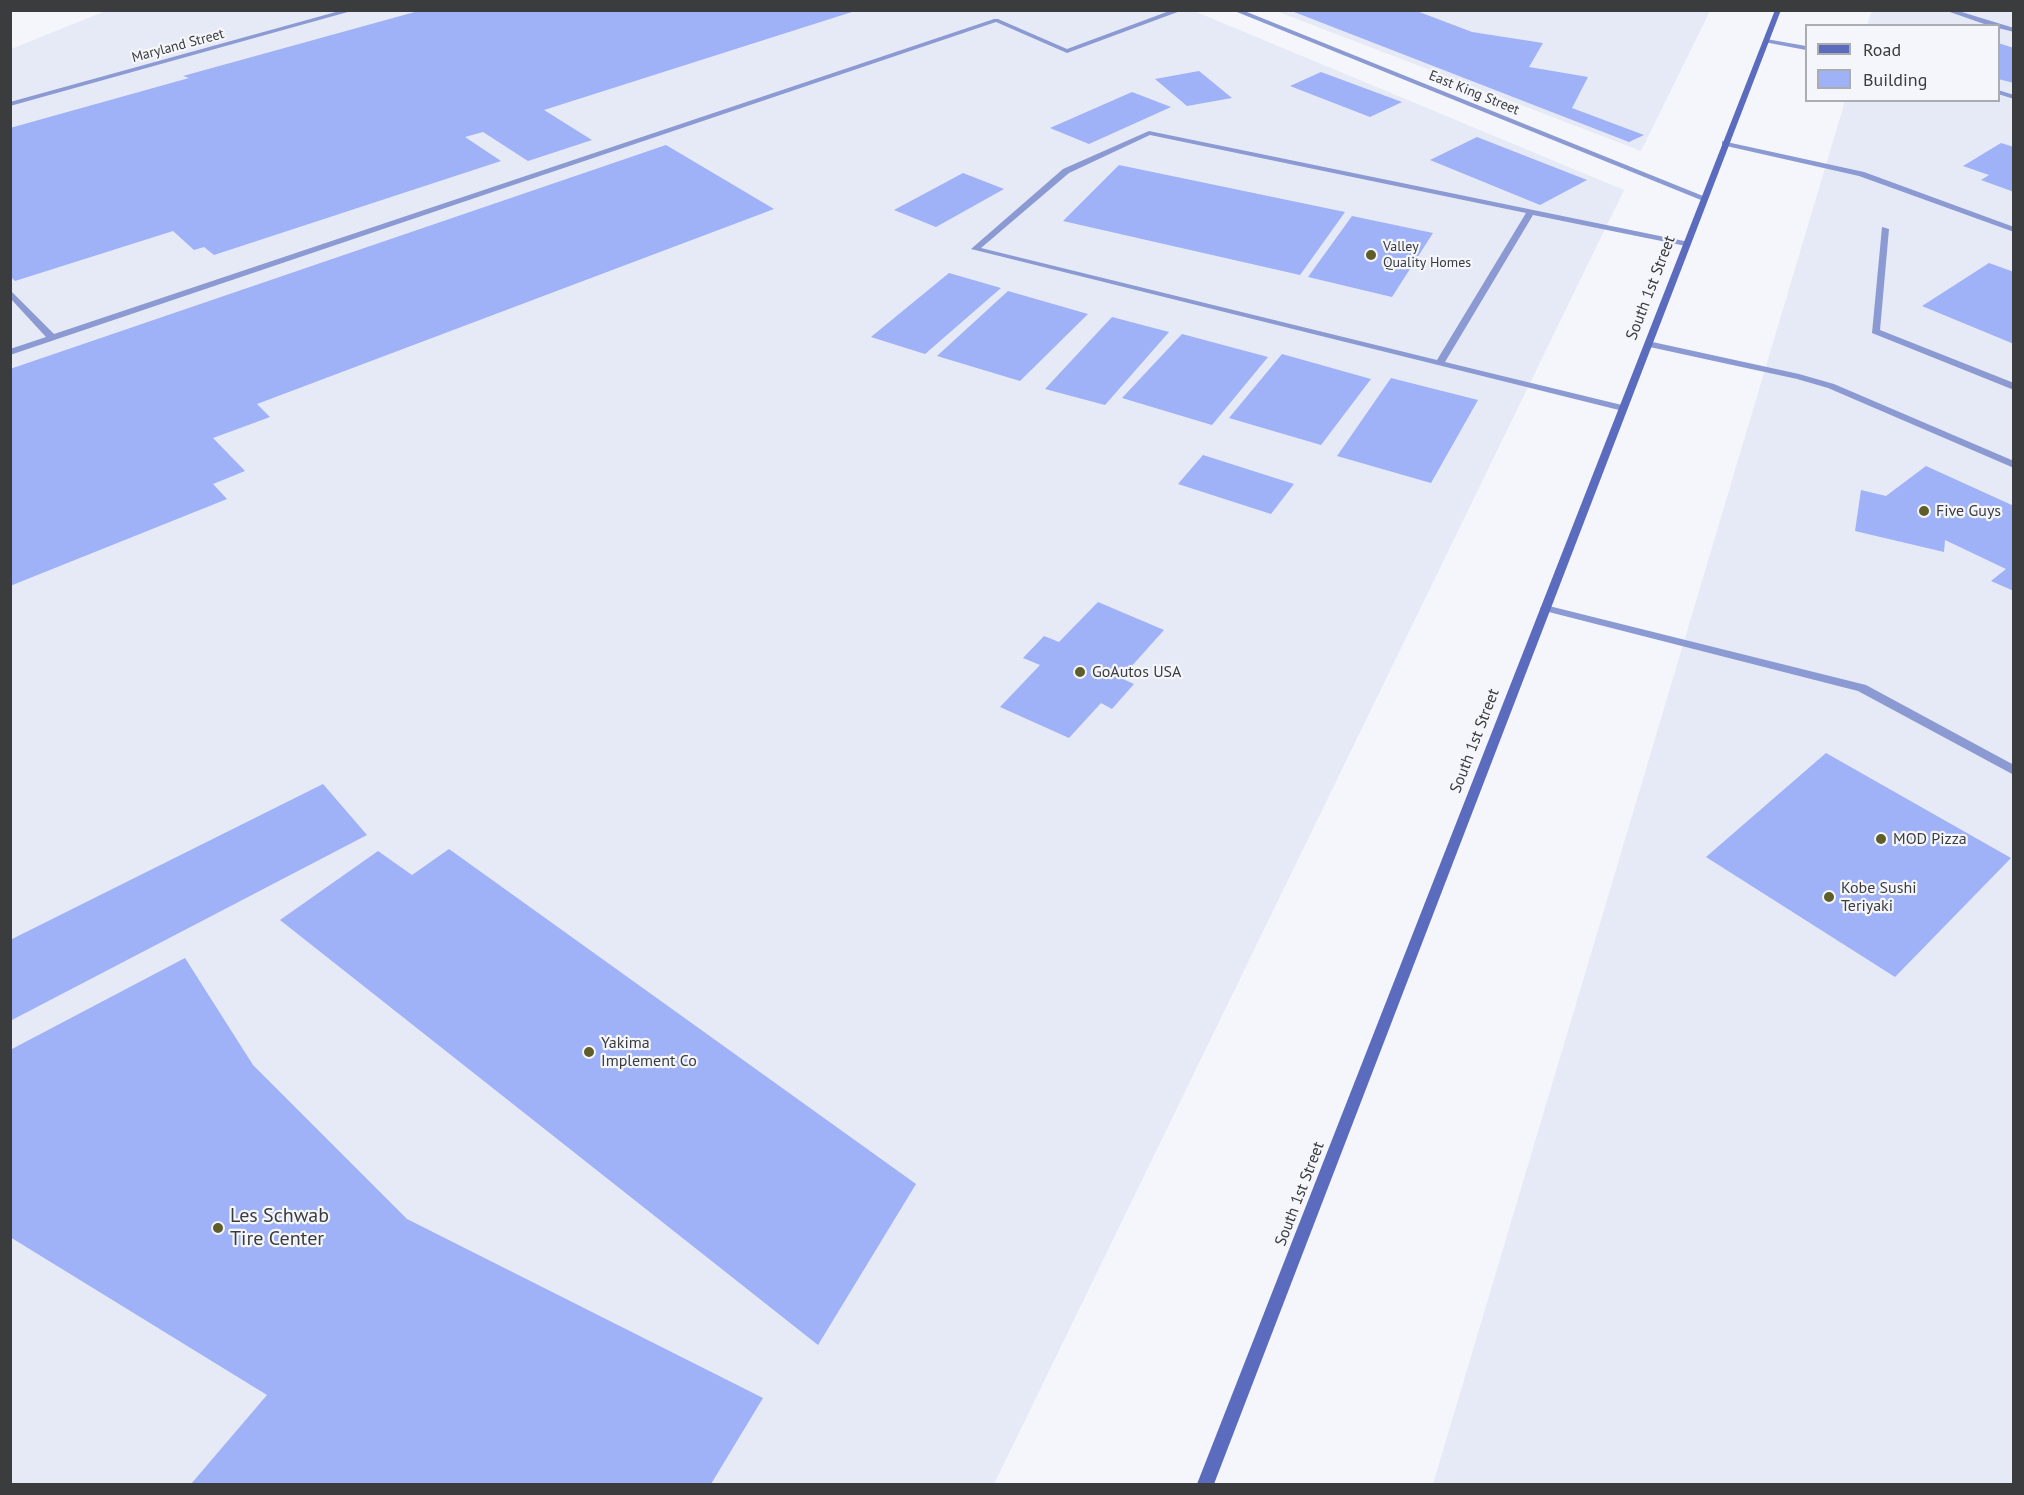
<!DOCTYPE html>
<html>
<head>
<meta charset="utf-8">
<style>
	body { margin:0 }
	#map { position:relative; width:2024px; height:1495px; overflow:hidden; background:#f4f6fb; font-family:"PT Sans",sans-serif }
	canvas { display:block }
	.frame { position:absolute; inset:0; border:12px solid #3b3c3e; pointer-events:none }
	.legend { position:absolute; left:1805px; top:24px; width:195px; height:78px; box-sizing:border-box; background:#f4f6fb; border:2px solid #aaacaf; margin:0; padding:8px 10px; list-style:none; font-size:18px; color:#3b3c3e }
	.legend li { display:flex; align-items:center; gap:12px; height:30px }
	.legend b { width:30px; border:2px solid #aaacaf }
</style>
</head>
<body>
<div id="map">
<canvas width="2024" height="1495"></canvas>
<div class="frame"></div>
<ul class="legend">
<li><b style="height:8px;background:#5b6cbe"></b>Road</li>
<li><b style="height:16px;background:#9fb1f7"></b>Building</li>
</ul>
</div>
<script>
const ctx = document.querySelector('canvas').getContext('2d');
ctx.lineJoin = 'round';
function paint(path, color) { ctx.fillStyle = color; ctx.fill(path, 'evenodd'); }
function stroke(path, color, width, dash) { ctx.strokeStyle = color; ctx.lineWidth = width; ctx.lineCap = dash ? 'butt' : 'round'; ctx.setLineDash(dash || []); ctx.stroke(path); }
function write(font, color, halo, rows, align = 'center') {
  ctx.font = font + ' "PT Sans",sans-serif'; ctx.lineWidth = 4.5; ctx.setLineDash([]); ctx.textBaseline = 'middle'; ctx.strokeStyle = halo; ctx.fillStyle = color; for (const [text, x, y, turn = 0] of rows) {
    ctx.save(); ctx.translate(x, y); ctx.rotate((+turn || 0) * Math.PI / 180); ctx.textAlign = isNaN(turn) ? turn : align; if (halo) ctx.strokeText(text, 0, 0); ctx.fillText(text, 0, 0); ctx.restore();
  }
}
const built = new Path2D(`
	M108,10L1194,11L1624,190L994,1484H11V49Z
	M1276,11H1710L1641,151Z
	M1872,11H2013V1484H1433L1845,101L1998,100V26L1867,25Z`);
const building = new Path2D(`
	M422,10L855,11L544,110L592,140L528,161L483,132L465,137L501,161L214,255L204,247L194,250L173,231L15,281L10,276V128L189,78L183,76Z
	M1289,10H1414L1472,32L1543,43L1529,67L1588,77L1572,108L1644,135L1629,142Z
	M1998,43L2014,48V83L1998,79Z
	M1199,71L1232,98L1187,106L1155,79Z
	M1321,72L1402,102L1370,117L1290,86Z
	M1132,92L1171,107L1089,144L1050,128Z
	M1477,137L1587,180L1540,205L1430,160Z
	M2001,143L2014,147V192L1981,180L1989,175L1963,166Z
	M666,145L774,209L257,404L270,417L213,438L245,471L213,484L227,499L10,586V369Z
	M1119,165L1345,212L1300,275L1063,221Z
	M963,173L1004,189L936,227L894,210Z
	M1352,216L1433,233L1392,297L1308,277Z
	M1989,263L2014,272V344L1922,306Z
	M949,273L1001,288L925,354L871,337Z
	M1008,291L1088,314L1020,381L937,356Z
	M1112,317L1169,332L1105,405L1045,389Z
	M1182,334L1268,357L1212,425L1122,398Z
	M1282,354L1371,379L1321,445L1229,418Z
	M1391,378L1478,400L1431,483L1337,456Z
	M1203,455L1294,484L1271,514L1178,484Z
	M1926,466L2014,506V591L1991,581L2006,569L1945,540L1944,552L1855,531L1861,490L1886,496Z
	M1098,602L1164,630L1121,678L1134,684L1112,709L1101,703L1069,738L1000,707L1040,665L1023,658L1044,636L1059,642Z
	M1826,753L2011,858L1895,977L1706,857Z
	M323,784L367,835L10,1021V940Z
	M449,849L916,1184L818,1345L280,920L378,851L412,875Z
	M185,958L253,1065L407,1219L763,1398L711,1484H191L267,1395L10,1237V1050Z`);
const lane = new Path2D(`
	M1172,10H1183L1067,53L996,22L10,355V349L46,337L10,298V290L54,334L994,19H998L1067,49Z
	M1944,10H1955L2014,28V32L1998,28V26H1990Z
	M1766,39L1806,46V50L1764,42V40Z
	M1998,90L2014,95V99L1998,94Z
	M1149,131L1689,242V246H1686L1533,215L1445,362L1626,406L1628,408L1623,411L971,249L1063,169ZM1150,135L1526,213L1437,360L981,248L1069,173Z
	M1722,141L1864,172L2014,227V232L1859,176L1722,145Z
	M1882,227L1889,229L1880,330L2014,383V390L1872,333Z
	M1648,341L1799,374L1834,384L2014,461V468L1828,388L1797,379L1645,346V342Z
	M1545,605L1866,685L2014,765V775L1858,691L1541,610L1540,608Z`);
const street = new Path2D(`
	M343,10H355L10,106V102Z
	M1232,10H1242L1708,198L1701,200Z`);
const secondary = new Path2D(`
	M1775,10H1781L1214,1484H1197Z`);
const markers = [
	[1371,255,6,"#5f5e2a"],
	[1924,511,6,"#5f5e2a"],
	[1080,672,6,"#5f5e2a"],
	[1881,839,6,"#5f5e2a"],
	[1829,897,6,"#5f5e2a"],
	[589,1052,6,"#5f5e2a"],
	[218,1228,6,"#5f5e2a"]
];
const farStreetnames = [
	["Maryland Street",178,46,-15],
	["East King Street",1474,93,22]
];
const farPoinames = [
	["Valley",1383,247],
	["Quality Homes",1383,263]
];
const streetNames = [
	["South 1st Street",1651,288,-69],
	["South 1st Street",1475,741,-69],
	["South 1st Street",1300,1194,-69]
];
const poiNames = [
	["Five Guys",1936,511],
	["GoAutos USA",1092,672],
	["MOD Pizza",1893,839],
	["Kobe Sushi",1841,888],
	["Teriyaki",1841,906],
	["Yakima",601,1043],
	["Implement Co",601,1061]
];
const nearPoinames = [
	["Les Schwab",230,1216],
	["Tire Center",230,1239]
];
paint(built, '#e6eaf6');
paint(building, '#9fb1f7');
paint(lane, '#8c9ad3');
paint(street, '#8c9ad3');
paint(secondary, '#5b6cbe');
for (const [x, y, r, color] of markers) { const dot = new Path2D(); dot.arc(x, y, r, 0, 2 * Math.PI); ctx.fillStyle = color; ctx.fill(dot); stroke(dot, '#f4f6fb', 2); }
write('14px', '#3b3c3e', '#f4f6fb', farStreetnames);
write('14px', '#3b3c3e', '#f4f6fb', farPoinames, 'left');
write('16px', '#3b3c3e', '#f4f6fb', streetNames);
write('16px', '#3b3c3e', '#f4f6fb', poiNames, 'left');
write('20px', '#3b3c3e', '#f4f6fb', nearPoinames, 'left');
</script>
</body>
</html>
